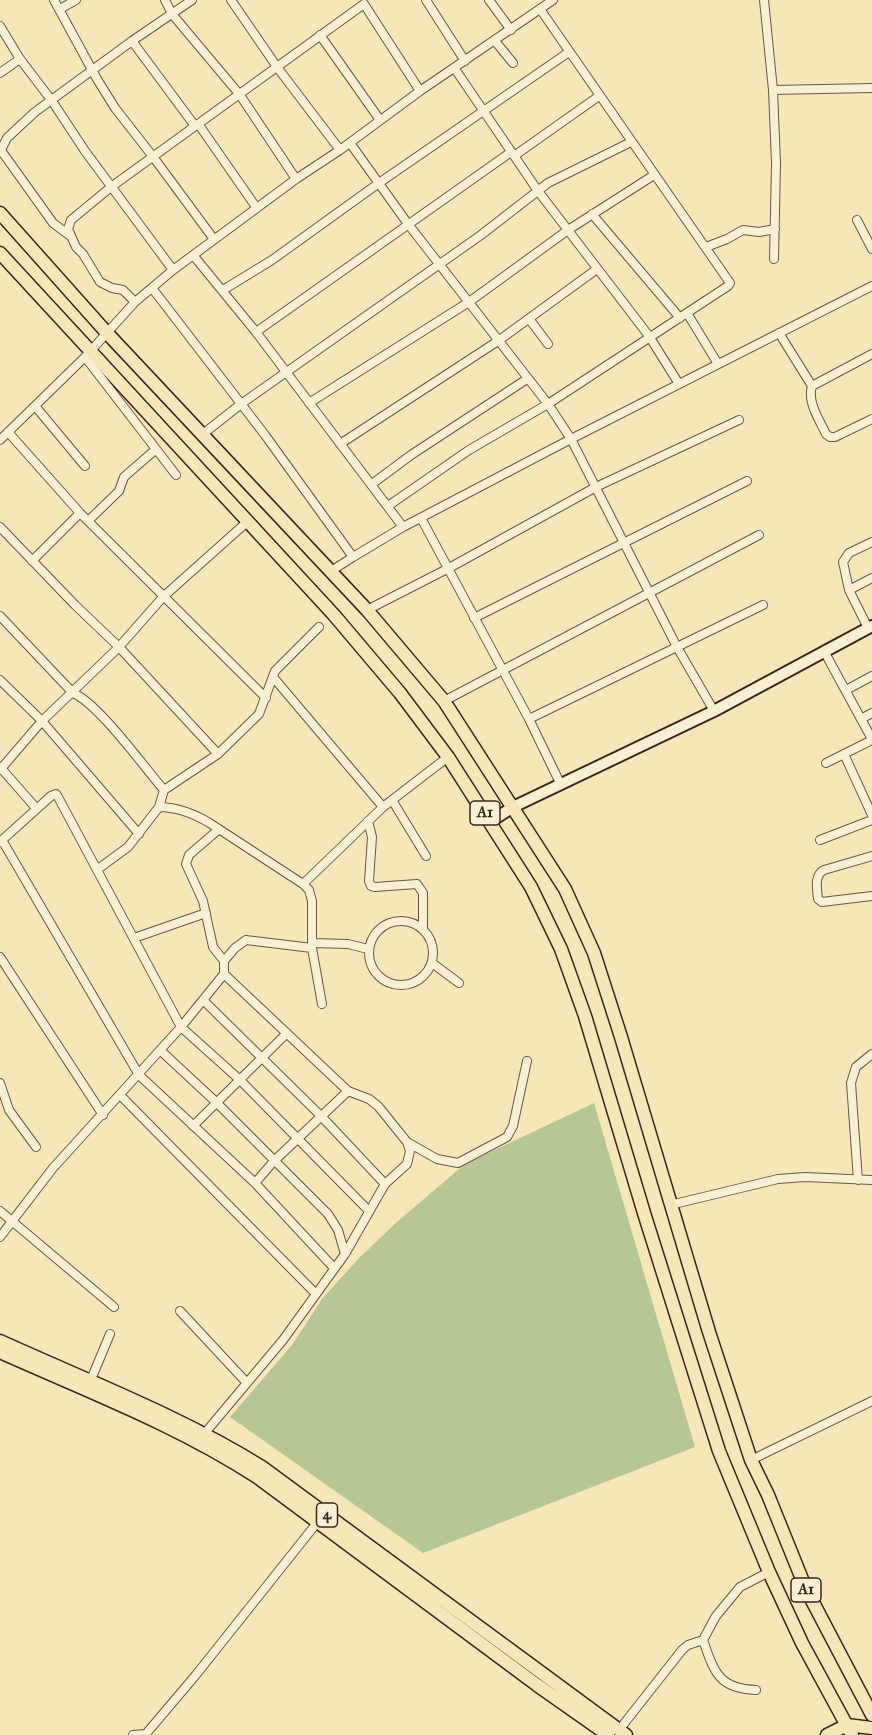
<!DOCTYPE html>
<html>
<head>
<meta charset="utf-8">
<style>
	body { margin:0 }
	canvas { display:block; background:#f6e7b9 }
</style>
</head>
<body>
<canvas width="872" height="1735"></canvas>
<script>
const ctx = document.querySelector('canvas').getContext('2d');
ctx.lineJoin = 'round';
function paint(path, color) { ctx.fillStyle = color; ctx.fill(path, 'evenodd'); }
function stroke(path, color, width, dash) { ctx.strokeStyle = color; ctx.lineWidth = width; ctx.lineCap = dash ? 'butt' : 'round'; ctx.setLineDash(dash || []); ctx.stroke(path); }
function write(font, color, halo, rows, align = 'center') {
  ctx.font = font + ' "IM FELL Great Primer",serif'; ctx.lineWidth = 5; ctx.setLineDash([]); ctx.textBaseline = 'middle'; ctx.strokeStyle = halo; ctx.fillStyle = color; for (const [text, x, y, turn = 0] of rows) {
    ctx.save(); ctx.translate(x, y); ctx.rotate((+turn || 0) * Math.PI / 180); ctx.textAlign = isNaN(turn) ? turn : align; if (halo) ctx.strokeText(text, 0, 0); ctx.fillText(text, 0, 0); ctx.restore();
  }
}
const green = new Path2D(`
	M594,1103L695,1447L423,1553L230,1417L292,1345L322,1299L359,1258L398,1221L465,1164Z`);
const street = new Path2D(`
	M54,0L97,79L115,108L154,158L213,238
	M165,0L172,14L240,95L296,179
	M231,0L277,67L340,150
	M426,0L465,61
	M489,0L511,30
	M764,0L773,90L776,163L774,259
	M60,9L76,0
	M0,26L20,59L52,101L85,151L173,270
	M320,35L380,120
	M132,41L192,0
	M495,41L513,63
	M455,69L538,191L649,336L679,384
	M0,73L20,59
	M773,90L872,88
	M199,125L256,207
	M350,143L408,224L548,404L571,439L677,647L714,711
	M0,149L53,223L69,235
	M0,152L7,138L35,112L132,41L195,126
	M514,156L599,96
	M592,214L680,318
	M857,220L872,249
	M706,247L727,239L743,230L759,232L775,229
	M193,255L256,332L403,527
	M152,288L265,435L353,557L403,527L571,439L872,286
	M223,290L272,260L379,183L569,52
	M135,302L123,290L112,288L100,282L83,254L76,247L68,229L71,220L111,187L364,4L420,91
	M687,313L718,364
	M530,320L548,344
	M256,332L511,152
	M779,333L812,386
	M872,354L812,386C807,402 819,419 826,434L830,437H835L872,419
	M85,357L176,475
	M309,403L469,302L568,230L654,175
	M35,406L85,466
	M8,432L80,513L266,698
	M203,434L241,404L481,235L548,183L631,142
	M0,440L85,357L135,302L173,270L296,179L340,150L420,91L553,0
	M340,444L498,341L597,269
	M372,484L411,455L527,379
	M388,506L469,450L548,404L728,286L730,283L540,9
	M421,518L529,719L561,785
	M88,521L119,491L124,477L155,450
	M0,527L75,605L119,647L218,754
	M32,561L80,513
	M331,571L353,557
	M849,590L872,578
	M367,610L449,568L596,487L739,420
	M0,616L73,693C98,703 144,767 164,790
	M474,618L747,481
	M868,628L849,590L843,562L849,553L872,542
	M824,651L861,719L872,713
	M273,677L383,807
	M0,680L42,721L139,834
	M846,690L872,676
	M444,701L759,535
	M529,719L763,605
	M861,719L872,739
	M844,754L872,815
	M826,763L872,740
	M0,767L36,808
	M0,770L42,721L119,647L163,597L247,522
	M392,800L426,856
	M159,807L164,790L218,754L259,714L275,671L319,627
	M368,821L372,837L369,881L371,886L375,887L417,884L423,893V929
	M218,830L189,855L186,864L203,901L213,947L224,961
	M2,840L139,1075L255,1183L334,1268
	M820,840L872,820
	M0,842L51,796L56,794L58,797L181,1027L240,1080L369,1211
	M872,856L824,870C814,875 817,889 818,899L822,902L872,896
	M98,869L128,847L159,807C176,807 194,814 208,822L303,884L383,807L448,757
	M303,884L309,890L312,901V948L322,1004
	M369 953a32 32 0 1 1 64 0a32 32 0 1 1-64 0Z
	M134,938L206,913
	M312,943L348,944L368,949
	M0,957L103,1115
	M432,963L459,983
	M224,974L348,1091L369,1099L378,1106L407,1142L437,1159L458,1163L507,1137L513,1126L527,1061
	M203,1000L321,1116L385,1184
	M160,1050L217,1103L328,1214L338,1230L345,1254
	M0,1083L9,1110L36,1147
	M121,1096L316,1294
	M193,1126L287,1033
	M858,1180L851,1083L856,1067L872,1054
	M255,1183L274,1161L348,1091
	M670,1205L778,1179L805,1177L872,1180
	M0,1211L114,1307
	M0,1237L53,1168L181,1027L224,974V961L235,948L246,940L312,948
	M180,1311L247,1383
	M90,1382L110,1334
	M205,1433L283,1340L345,1254L385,1184L407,1164L410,1151L407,1142
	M751,1460L872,1401
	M756,1690C719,1689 714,1672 703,1640L716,1616L740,1587L769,1572
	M619,1730L682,1650L688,1645L703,1640
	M133,1735L145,1734
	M145,1735L195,1676L320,1519`);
const secondary = new Path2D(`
	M490,822L513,807L714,711L872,626`);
const primary = new Path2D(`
	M0,213L107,333L367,610L444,701L565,889L594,953L621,1037L709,1332L751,1460L768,1495L806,1589L872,1715
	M0,253L334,615L400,693L448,757L531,887L561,949L585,1016L644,1213L719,1451L769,1572L802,1643L852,1735
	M0,1341C88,1381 180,1416 262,1467L626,1735
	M0,1352C87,1391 177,1425 257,1477L537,1685L608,1735
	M827,1735L847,1725L872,1728`);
const shields = [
	[485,813,30],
	[327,1515,21],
	[806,1590,30]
];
const shieldNames = [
	["A1",485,813],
	["4",327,1515],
	["A1",806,1590]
];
paint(green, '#b7c794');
stroke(street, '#6b5644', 10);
stroke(secondary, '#3d251d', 14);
stroke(primary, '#3d251d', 15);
stroke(street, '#f9efd2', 8);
stroke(secondary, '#f9efd2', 10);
stroke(primary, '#f6e7b9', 12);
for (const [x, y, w] of shields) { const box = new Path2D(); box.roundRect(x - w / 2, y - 12, w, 24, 4.5); ctx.fillStyle = '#f9efd2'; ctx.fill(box); stroke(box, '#3d251d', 1.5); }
write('bold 15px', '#3d251d', null, shieldNames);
</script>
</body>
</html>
